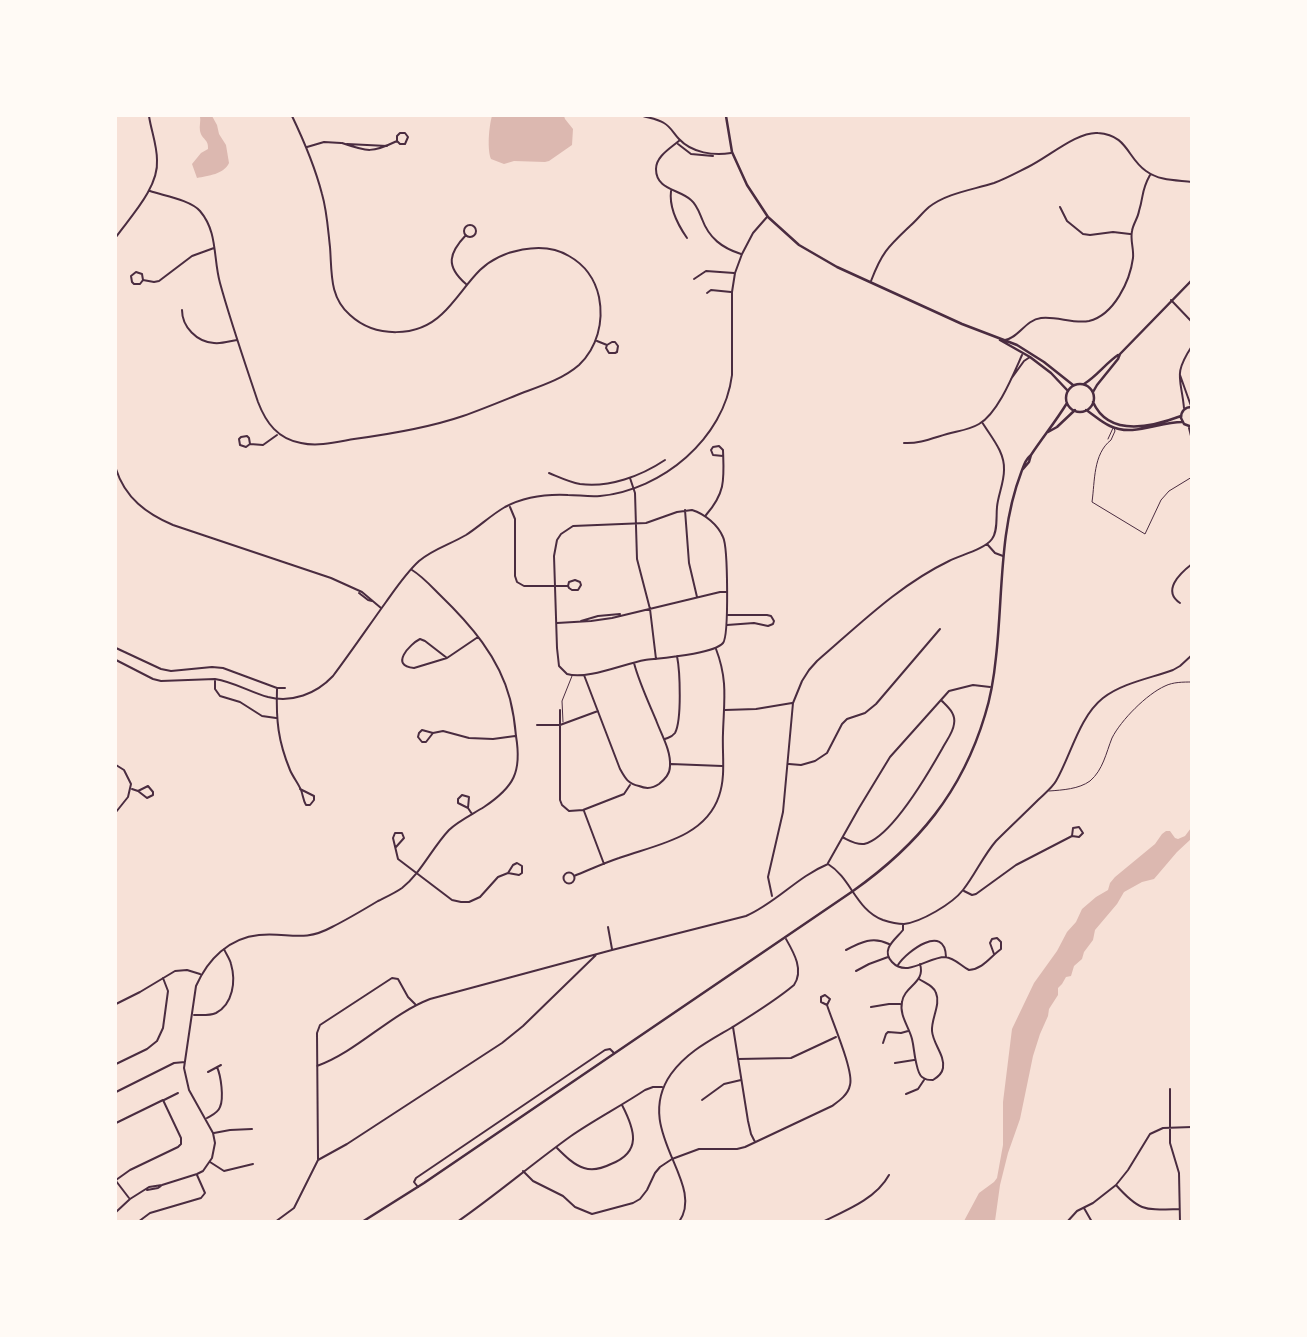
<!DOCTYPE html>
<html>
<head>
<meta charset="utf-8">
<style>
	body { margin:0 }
	#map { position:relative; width:1307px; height:1337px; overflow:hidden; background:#f7e1d7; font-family:Spectral,serif }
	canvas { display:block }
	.frame { position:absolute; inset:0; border:117px solid #fffaf5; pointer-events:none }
</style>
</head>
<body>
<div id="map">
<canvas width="1307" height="1337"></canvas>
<div class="frame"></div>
</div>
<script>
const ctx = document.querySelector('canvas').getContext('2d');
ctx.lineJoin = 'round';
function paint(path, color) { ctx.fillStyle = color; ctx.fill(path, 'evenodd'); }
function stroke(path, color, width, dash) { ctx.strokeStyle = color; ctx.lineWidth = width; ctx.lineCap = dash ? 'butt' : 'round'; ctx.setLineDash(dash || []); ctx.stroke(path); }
const water = new Path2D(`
	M200,116H212L217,125L219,134L226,145L229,163C224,174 208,176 197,178L192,164L201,153L208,149C209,139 202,140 200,131C199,126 201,121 200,116Z
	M492,116H564L565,119L573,129L572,145L549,161L545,162L514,161L504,164L491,159C487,149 489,126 492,116Z
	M1191,828V839L1177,852L1154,879L1142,882L1124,892L1117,904L1095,930L1093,940L1084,952L1082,959L1074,966L1071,976L1066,977L1062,984L1058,988V995L1049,1009L1048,1016L1040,1034L1033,1056L1020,1119L1008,1153L1000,1185L995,1221H964L979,1193L994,1182L997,1178L1003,1145V1102L1012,1029L1034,983L1057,951L1067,932L1076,922L1082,909L1096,897L1108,890L1110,883L1115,877L1155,844L1162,834L1166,831H1170L1175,838L1178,839L1185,836Z`);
const service = new Path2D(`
	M1114,428L1115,431L1111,440C1093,454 1095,481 1092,502L1145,534L1161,500L1169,491L1192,477
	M1108,439L1113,428
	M563,722L562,701L572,676
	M1049,791C1063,790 1079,789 1090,781C1103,770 1106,753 1112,738C1121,720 1147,694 1165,686C1173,682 1183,682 1192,682`);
const minor = new Path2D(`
	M643,116C650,118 658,119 664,123C671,127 674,134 679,139C692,153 714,156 731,153
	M680,140C671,148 656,156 656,169C656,190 679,189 691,200C697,205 699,212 702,219C709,238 722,248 741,254
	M342,143C368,152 372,153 397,141V136L400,133H405L408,137L405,144H400L397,141
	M347,144L387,146
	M678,144L691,154L713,156
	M307,147L324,142L341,143
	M150,191C165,196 190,200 200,211C218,232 213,258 220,283C231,323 245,363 258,402C266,423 278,439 301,443C318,447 337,442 354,439C391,434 428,428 463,416C483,409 502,401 522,393C541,386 563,379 579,365C597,348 604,322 599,297C595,279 585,265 569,256C543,240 501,250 480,270C466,284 456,301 442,314C417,338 375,338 350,315C329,297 332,272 330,247C328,230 327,211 322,194C315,167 304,141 292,116
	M671,191C669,207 678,225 687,238
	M1060,207L1067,221L1083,234L1090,235L1113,232L1130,234
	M464 231a6 6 0 1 1 12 0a6 6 0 1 1-12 0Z
	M116,237C131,216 159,187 157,160C157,145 151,130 149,116
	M694,279L706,271L734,273
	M143,280L140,284H134L132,282L131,276L136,272L142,274L143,280L154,282L159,281L192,256L214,248
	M871,281C882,252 888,247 910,226C917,220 922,213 929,207C947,193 972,190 994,183C1005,179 1016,173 1028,167C1047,158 1078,131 1098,133C1128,135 1127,158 1146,171C1160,181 1175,180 1192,182
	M466,284C445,266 449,253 466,235
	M707,293L711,290L731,292
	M1171,300L1192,322
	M182,310C182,327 197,342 214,343C222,344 230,341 237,340
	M1005,340C1019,338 1025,320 1041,318C1057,316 1073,324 1089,321C1114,315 1130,281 1133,258C1134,249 1130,240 1132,231C1133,224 1138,218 1139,211C1144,195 1141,191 1150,175
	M597,341L607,345L612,342H615L618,346L617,352L615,353H609L606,348L607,345
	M1180,375L1191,406
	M1011,379L1024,361L1030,357
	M1184,408C1181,377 1173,375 1192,346
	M1189,428L1192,440
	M904,443C919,444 933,438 947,434C958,431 969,430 979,424C998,413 1013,375 1022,355
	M250,444L249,438L247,436L241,437L239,439L240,445L246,447L250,444L263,445L277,435
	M116,469C125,498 147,514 173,525L331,578L362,592L381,608
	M549,473C559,477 569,482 580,484C609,488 641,476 665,460
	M630,478L635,493L637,559L650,609L656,659
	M510,507L515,519V576L517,582L524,586H568L569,588L572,590H578L581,585L580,582L575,580L569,582L568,586
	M685,510L689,563L697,597
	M692,510C705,514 718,525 723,537C728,547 729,636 723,643C714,654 661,658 645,660C623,664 587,680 567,674L559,666L557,648L554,556L557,540L561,534L573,526L646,523L677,512Z
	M706,515C726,492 724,479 723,450L719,446L713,447L711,450L713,455L723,456
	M987,544L995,553L1003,556
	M359,593L368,600L372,601
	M1180,603C1162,591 1179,574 1192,564
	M581,621L598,616L620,614
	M557,623L591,621L612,618L720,592H726
	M727,625L754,623L768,626L773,624L774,621L771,616L767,615H728
	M116,648L161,669L171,671L212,667L223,668L277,688H285
	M447,658L425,641L420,639C410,644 389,666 414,668L447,658L478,637
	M584,675L620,769C625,778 628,784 639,786C646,789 652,789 659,784C665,779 670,774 670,766C671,750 661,734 656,720C648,701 639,682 634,663
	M215,681V689L220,696L240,702L262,716L276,718
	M277,689C276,720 278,741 290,770C293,777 298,783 301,790C303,795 303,800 306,805H310L314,800V796L300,789
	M560,710V800L562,805L569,811L583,810L624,794L630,785
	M725,710L756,709L792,703
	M537,725H560L598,711
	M433,733L426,742H422L418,737L419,733L422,730L433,733L443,731L469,738L493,739L515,736
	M665,739C670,737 672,737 675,733C682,720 680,671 677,656
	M671,764L722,766
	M789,764L801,765L815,761L827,753L842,724L847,719L865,713L876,704L940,629
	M116,765L124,770L131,784L128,797L116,812
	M132,789L138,791L147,798L153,795V792L148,786L138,791
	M468,808L458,803V799L462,795L469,797L468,808L472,814
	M584,811L604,864
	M844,838C850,841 857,845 864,844C891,838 929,772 942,749C946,741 953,733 954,724C956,714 949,708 942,701
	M396,847L404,838L402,833H395L393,838L398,859L452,900L461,902H469L480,897L498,877L508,873L513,865L517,863L522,866V873L519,875L508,873
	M828,863L859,808L890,757L949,691L973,685L990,687
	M563.5 878a5.5 5.5 0 1 1 11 0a5.5 5.5 0 1 1-11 0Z
	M574,876C589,870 604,863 619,858C655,845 705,838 719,796C726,776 722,754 723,733C724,701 728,680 716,649
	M964,891L972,895L976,894L1016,865L1072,836L1079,837L1083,833L1079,827L1073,828L1072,836
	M772,896L768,877L783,812L793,703L802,681L809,670L817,661C859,625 899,585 949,561C961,555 985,549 992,539C998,531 996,517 997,507C998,495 1004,483 1004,470C1005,452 991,437 982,422
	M903,925V930C896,939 880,949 892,962C907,978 928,957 945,957C955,958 961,966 969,970C983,969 990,957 1001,949V942L997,938L992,939L990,943L994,954
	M608,927L612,949
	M846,950C861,942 873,936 889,944
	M898,965C907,951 945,923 946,957
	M856,971L869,964L888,957
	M919,979C925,983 934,986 936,993C941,1004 931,1019 932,1031C933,1044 945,1055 943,1068C942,1074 938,1077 933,1080C928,1080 926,1080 922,1077C918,1074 917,1066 916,1062C914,1054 914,1047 912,1039C909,1027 899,1015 902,1002C904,986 926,983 920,964
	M116,1004L140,992L175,971L187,970L200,974
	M871,1007L889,1004H900
	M194,1015C201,1015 209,1016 216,1013C233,1004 236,981 231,964C230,959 226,954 224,949
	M733,1027L748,1121L751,1134L755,1142
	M883,1043L886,1034L888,1032L901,1033L908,1031
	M738,1059L791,1058L836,1037
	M895,1063L914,1060
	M116,1064L147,1049L157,1041L163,1028L168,991L163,978
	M317,1066C358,1051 389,1015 430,999L612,950L746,916C776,903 797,877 828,864C851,878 856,910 883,920C889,922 897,924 904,924C921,922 952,904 963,890C975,875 983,856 996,841C1010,827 1024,814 1038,800C1044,794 1052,788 1056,781C1071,755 1079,717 1103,698C1122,683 1151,678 1173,670L1180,666L1192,655
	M208,1072L221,1065
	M1170,1089V1143L1179,1173L1180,1222
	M116,1092L174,1063L185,1062
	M906,1094L918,1089L924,1080
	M164,1100L178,1093
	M702,1100L724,1084L741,1080
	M207,1118C212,1115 218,1113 220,1107C224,1098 221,1076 217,1067
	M116,1123L163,1100L181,1138V1144L178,1147L130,1170L116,1180
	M214,1133L230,1130L252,1129
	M557,1148C565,1156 574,1165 584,1168C593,1171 603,1168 611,1164C642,1152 635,1130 622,1105
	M318,1159L317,1033L320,1025L392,978L398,979L408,997L415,1004
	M210,1162L224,1171L253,1164
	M523,1171L533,1181L563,1196L575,1207L592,1214L633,1203L640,1199L647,1190L655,1173L660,1167L672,1159L699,1149H737L745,1147L832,1106C839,1101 848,1095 850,1085C854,1071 832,1021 827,1005L821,1002V997L825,995L830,999L827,1005
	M116,1181L129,1198
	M1116,1185C1140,1212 1145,1210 1179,1209
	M418,1187L414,1182L416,1178L605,1050L610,1049L614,1053
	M147,1190L158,1188L161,1186
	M1084,1208L1092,1222
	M116,1212L130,1199L149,1187L162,1185L197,1174L203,1171L212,1158L215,1143L213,1133L189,1090L184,1068L196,986C208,959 229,938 259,935C288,932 303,943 332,927C348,919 363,910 378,901C386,897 395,893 402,888C421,873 432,848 449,830C458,821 473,814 484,807C514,787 522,772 516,736C515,724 513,711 510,699C499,657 470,624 440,595C431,586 422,576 412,570
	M138,1222L150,1213L201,1198L205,1193L197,1175
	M275,1222L294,1208L318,1160L347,1144L502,1043L523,1026L596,955
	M457,1222C496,1195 532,1164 571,1136C594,1120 621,1106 645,1090L653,1087H662
	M679,1222C707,1182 631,1131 671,1074C687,1052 709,1041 731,1028C752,1015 775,1001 794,985C804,970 794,953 786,939
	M822,1222C845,1211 876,1199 889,1175
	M1067,1222L1077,1211L1093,1203L1116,1185L1128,1170L1150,1134L1163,1128L1192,1127`);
const tertiary = new Path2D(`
	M116,660L153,679L161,681L215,679C234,682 250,692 268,697C292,703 316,694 333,676C351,652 368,627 386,602C396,588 406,573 419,561C433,549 451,544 466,535C480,526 491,515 505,507C524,497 547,494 568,495C578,495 589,497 600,496C662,490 724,439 732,375V292L735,273L742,254L753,233L767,217`);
const secondary = new Path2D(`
	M726,116L732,152L747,185L768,217L799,245L837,267L962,324L1017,345L1044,362L1073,385
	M1000,340L1030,357L1051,373L1068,391
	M1084,384C1097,376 1106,363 1118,355
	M1066 398a14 14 0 1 1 28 0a14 14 0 1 1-28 0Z
	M1093,392L1097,385L1118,359L1120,354L1192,280
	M1093,402C1109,438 1152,427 1181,416
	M1192,407C1185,407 1181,411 1181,418L1184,424L1192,427
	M1086,410C1094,415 1101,422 1110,426C1133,437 1158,422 1182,422
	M1048,432L1057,427L1075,410
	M1023,469L1029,462L1031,455
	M362,1222L424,1183L853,891C918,845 962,792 985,715C991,696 994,677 996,657C1003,596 999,530 1021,473C1024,465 1025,460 1031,455C1043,437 1056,421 1067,403`);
paint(water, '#dcb8b0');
stroke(service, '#4a2c40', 1);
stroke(minor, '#4a2c40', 2);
stroke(tertiary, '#4a2c40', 2);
stroke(secondary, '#4a2c40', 2.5);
</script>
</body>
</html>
